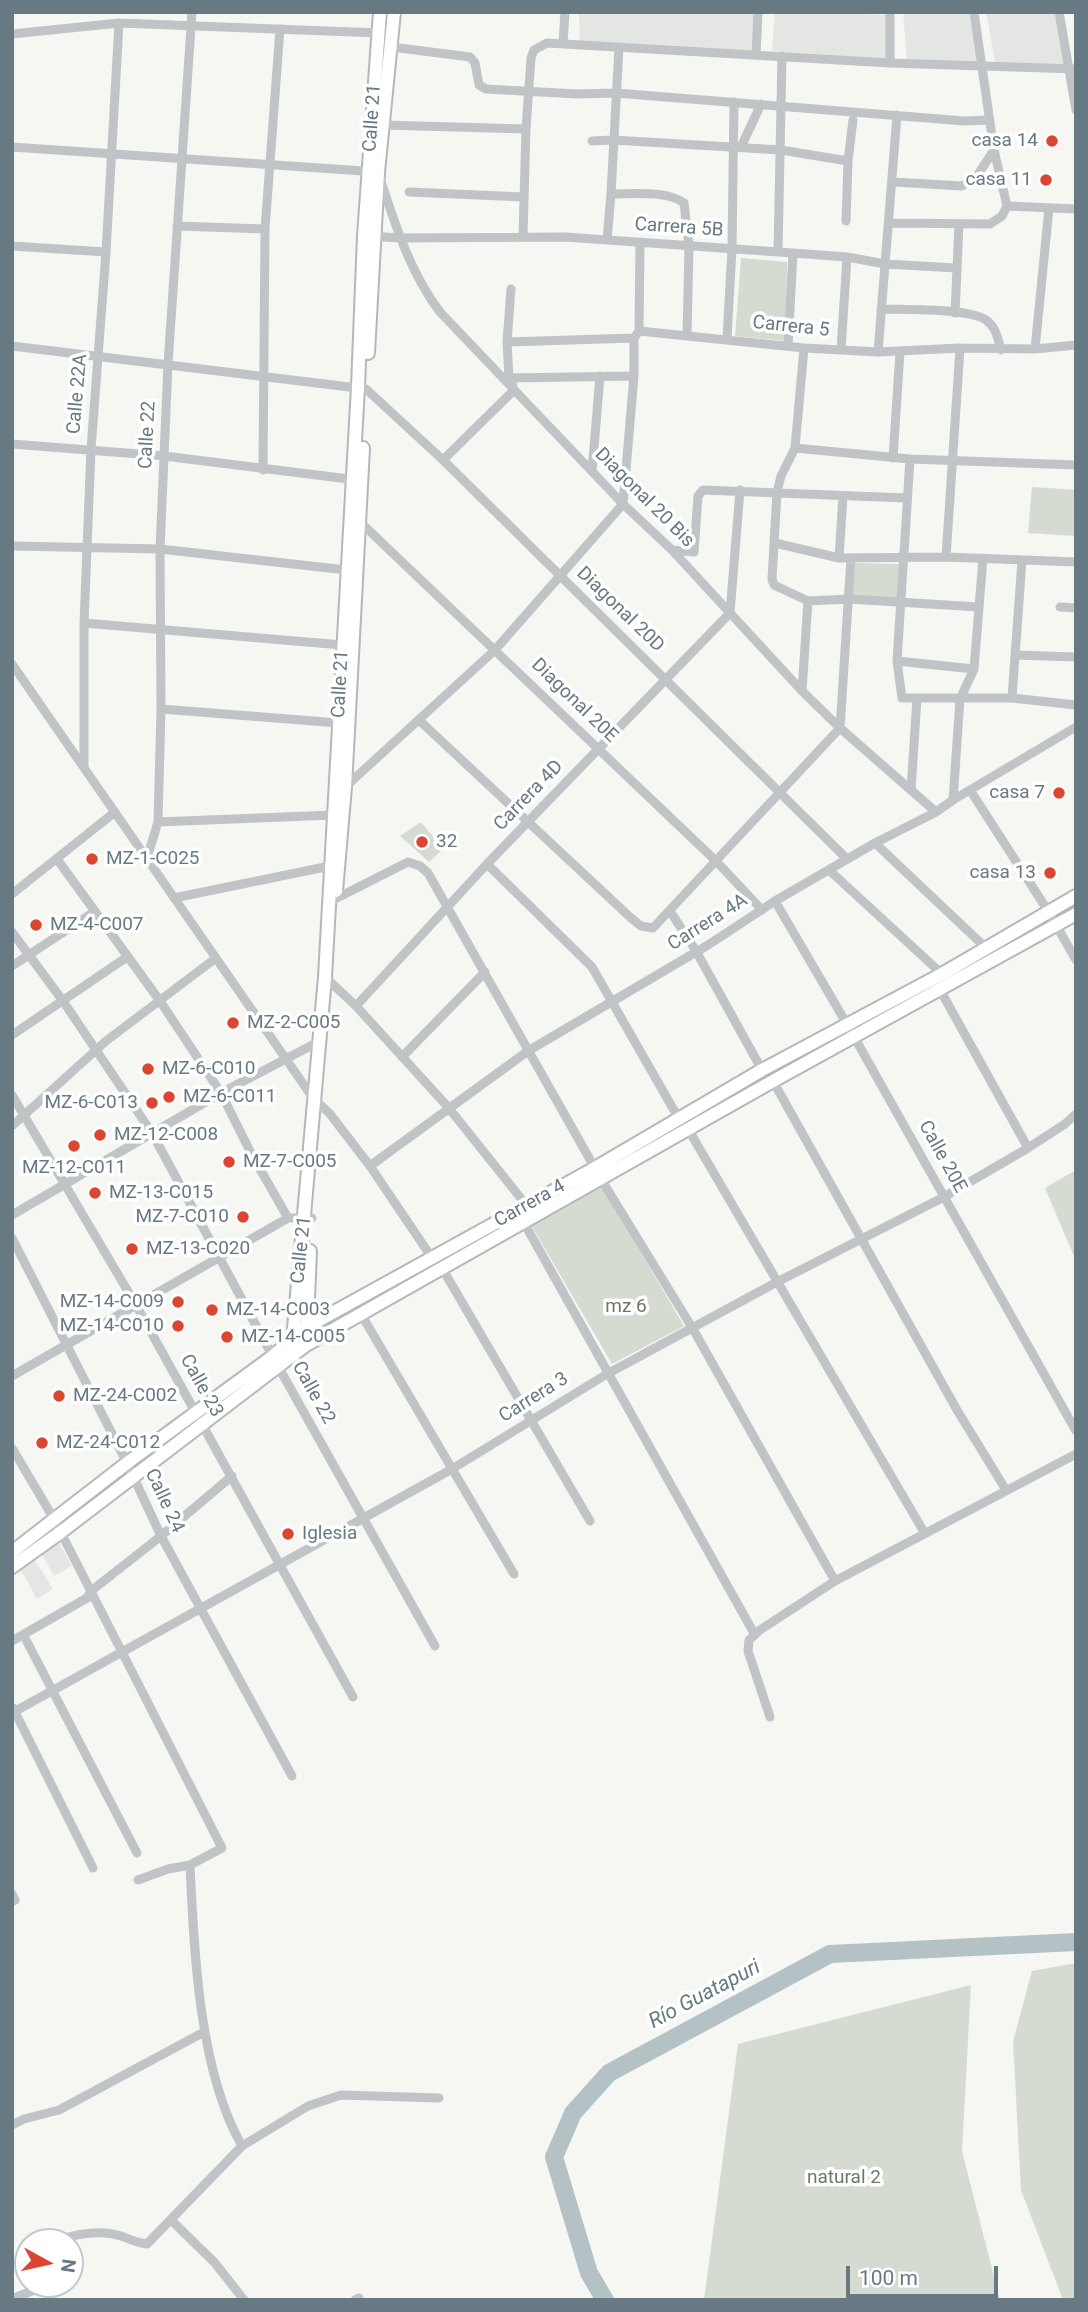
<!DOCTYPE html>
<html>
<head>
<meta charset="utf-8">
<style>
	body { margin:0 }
	#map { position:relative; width:1088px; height:2312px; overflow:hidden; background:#f6f6f3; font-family:Roboto,sans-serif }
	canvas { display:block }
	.frame { position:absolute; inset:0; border:14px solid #677983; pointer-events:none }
	.north { position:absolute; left:14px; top:2228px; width:70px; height:70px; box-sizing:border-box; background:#fff; border:2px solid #c2c9cd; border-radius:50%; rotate:98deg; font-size:19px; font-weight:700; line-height:28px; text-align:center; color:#677983 }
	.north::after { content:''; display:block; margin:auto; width:24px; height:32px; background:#da4630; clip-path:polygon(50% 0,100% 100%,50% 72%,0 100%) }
	.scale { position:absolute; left:846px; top:2266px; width:152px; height:32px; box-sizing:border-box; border:4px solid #677983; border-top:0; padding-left:9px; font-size:21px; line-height:24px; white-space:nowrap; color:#677983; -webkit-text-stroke:5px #fff; paint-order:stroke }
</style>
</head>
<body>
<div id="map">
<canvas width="1088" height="2312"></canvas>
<div class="frame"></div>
<div class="north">N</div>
<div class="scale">100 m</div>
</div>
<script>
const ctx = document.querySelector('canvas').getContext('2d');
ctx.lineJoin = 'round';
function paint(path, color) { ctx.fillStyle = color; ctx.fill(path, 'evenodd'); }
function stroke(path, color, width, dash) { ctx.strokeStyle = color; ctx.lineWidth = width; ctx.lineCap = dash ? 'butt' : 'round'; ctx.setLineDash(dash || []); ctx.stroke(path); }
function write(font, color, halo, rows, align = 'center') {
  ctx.font = font + ' Roboto,sans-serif'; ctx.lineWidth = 7; ctx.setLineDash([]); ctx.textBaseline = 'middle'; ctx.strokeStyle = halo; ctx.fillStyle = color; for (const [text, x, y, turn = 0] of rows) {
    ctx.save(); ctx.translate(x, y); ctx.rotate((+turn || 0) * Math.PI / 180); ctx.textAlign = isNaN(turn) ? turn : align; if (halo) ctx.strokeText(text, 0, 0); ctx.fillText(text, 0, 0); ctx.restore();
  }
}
const built = new Path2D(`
	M579,12H761L754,54L580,44Z
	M775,12L894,15L895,60L772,51Z
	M903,12H974L981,63H907Z
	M986,12H1062L1071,68L995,62Z
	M56,1537L72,1566L54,1576L39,1549Z
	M31,1554L53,1589L37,1599L17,1563Z`);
const green = new Path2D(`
	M741,258L787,262L786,341L735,336Z
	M1032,487L1076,490V536L1028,533Z
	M855,563L899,564L897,599L852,597Z
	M421,822L443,849L429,862L400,836Z
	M1076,1170V1261L1045,1188Z
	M601,1185L684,1326L612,1364L530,1223Z
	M1076,1963V2300H1063L1021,2190L1013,2041L1032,1971Z
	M971,1985L962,2151L1000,2300H704L738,2044Z`);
const river = new Path2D(`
	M605,2300L589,2273L554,2157L573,2113L609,2073L830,1954L1076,1942`);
const minor = new Path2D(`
	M890,12V63
	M974,12L994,150L1007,206
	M1059,12L1076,110
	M12,34L119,23L379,33
	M563,43L565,12
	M392,47L470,57L475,63L479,85L486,89L577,94L616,93L964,121L990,120
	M756,55L758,12
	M383,125L526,129
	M592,141L613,140L781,150L848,161
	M12,147L378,172C394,221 409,271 440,312L623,504L672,550L802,691L840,728L936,812
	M741,147L761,104
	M893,182L962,186L977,176L994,150
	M409,192L524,197
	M611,194C633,194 666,190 684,203L689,246L687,336
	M1007,206L1076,209
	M846,221L848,161L853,120
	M890,223L990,224L1002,216L1007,206
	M177,226L265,229
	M369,236L400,238L565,237L793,253L847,257L885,264L956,268
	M523,236L526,129L531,58L534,50L547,43L890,63L1076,69
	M607,240L611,194L619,47
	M12,246L106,252
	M778,252L782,56
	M881,309C903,310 970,308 986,320C996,327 998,339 1001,350
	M955,313L959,225
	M639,331L640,242
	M727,338L732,249L734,102
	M507,342L634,338L639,331L804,348L878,352L960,348L1035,349L1076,345
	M12,346L366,389L443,460L847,859
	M788,346L793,253
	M804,348L795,448L781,476L777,492L772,579L774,585L808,601L849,599L979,607
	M1035,349L1049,208
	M841,350L847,257
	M878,352L897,115
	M509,378L507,342L511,289
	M513,386L509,378L634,376
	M12,444L164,456L357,480
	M795,448L910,459L1076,465
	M893,458L900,352
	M910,459L897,661L902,698H1012L1076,705
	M443,460L514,390
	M263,470L265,229L280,29
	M592,471L600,376
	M359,521L716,861L762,910
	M775,543L839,558L946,557L1076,562
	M12,546L160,549L346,570
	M672,550L694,552L698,496L703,490L906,498
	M946,557L960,348
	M839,558L843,496
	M1060,607L1076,608
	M84,623L342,645
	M1015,655L1076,657
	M897,661L974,669
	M12,664L313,1098L330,1114L370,1166L432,1258
	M802,691L808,601
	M1012,698L1022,560
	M161,709L339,723
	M420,721L631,918L641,926L653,928L840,728L851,558
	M84,768V623L91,449L106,252L119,23
	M344,788L495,650L623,504L634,376V338
	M911,790L917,698
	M970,790L1048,911L1076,960
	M953,800L960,699L974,669L983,558
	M158,822L333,815
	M875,843L986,948
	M147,858L158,822L161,709L160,549L168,364L192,12
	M57,859L160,1001L221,1093L253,1157L288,1218
	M487,864L592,967L679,1119
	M829,870L942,974
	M12,894L115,812
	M174,898L330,866
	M335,899L408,862L420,866L428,873L601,1179L693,1329L835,1581
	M775,901L848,1026L1076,1431
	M670,911L696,951L762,1070
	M12,932L63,1001L152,1133L279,1368L435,1646
	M12,966L94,912
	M325,977L356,1006L448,1107L527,1206
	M939,988L1028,1148
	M356,1006L487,864L730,613L740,490
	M12,1035L127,957
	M402,1057L485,972
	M773,1081L957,1410L1006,1490
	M12,1095L136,1305L353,1697
	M12,1126L106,1041L216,958
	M688,1129L924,1532
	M370,1166L528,1051L708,945L775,901L875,843L936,812L953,800L1076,727
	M12,1215L221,1093L320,1041
	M523,1221L755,1635
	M12,1238L127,1463L161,1536L292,1776
	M442,1268L590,1521
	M361,1314L514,1574
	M12,1376L288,1218H312
	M12,1448L54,1519L222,1848L190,1865L168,1869L138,1880
	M24,1636L137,1853
	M12,1641L87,1598L91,1591L161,1536L232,1476
	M13,1708L93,1868
	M12,1713L452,1469L607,1374L777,1282L944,1197L1028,1148L1065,1124L1076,1114
	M770,1717L748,1651L749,1640L760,1630L835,1581L1076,1454
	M190,1865C194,1952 199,2071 242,2146
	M12,1894L15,1900L12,1902
	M12,2125L24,2119L59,2110L204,2032
	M171,2220L215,2263L244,2300
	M56,2242C74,2233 101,2230 121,2236C130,2239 137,2243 147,2244L242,2146L308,2106L341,2095L439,2098
	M12,2299L44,2286V2284
	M355,2300L359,2298`);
const secondary = new Path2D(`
	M368,353L378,172L394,12
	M336,891L345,787L363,448
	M306,1345L310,1251
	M294,1355L293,1340L325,977L358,387L364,236L380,12
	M12,1552L127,1463L273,1356L305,1328L595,1168L762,1070L942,974L1076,896
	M12,1567L61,1532L306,1345L773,1081L1076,914`);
const markers = [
	[1052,141,7,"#da4630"],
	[1046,180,7,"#da4630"],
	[1059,793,7,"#da4630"],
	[422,842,7,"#da4630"],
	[92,859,7,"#da4630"],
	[1050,873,7,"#da4630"],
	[36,925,7,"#da4630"],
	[233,1023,7,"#da4630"],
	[148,1069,7,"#da4630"],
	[169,1097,7,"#da4630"],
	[152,1103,7,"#da4630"],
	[100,1135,7,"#da4630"],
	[74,1146,7,"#da4630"],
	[229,1162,7,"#da4630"],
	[95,1193,7,"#da4630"],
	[243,1217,7,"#da4630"],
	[132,1249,7,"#da4630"],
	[178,1302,7,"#da4630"],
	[212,1310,7,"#da4630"],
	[178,1326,7,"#da4630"],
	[227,1337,7,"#da4630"],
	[59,1396,7,"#da4630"],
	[42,1443,7,"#da4630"],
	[288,1534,7,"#da4630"]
];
const streetNames = [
	["Calle 21",373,118,-86],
	["Carrera 5B",679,228,4],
	["Carrera 5",791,327,6],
	["Calle 22A",78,394,-85],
	["Calle 22",148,435,-87],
	["Diagonal 20 Bis",644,498,45],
	["Diagonal 20D",620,610,44],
	["Calle 21",341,684,-87],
	["Diagonal 20E",574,701,44],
	["Carrera 4D",529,796,-46],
	["Carrera 4A",708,923,-32],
	["Calle 20E",942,1157,61],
	["Carrera 4",530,1204,-29],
	["Calle 21",302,1250,-84],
	["Calle 23",201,1386,61],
	["Calle 22",313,1393,61],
	["Carrera 3",534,1398,-32],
	["Calle 24",164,1501,65]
];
const poiNames = [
	["casa 14",1038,141,"right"],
	["casa 11",1032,180,"right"],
	["casa 7",1045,793,"right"],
	["32",436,842],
	["MZ-1-C025",106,859],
	["casa 13",1036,873,"right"],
	["MZ-4-C007",50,925],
	["MZ-2-C005",247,1023],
	["MZ-6-C010",162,1069],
	["MZ-6-C011",183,1097],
	["MZ-6-C013",138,1103,"right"],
	["MZ-12-C008",114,1135],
	["MZ-7-C005",243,1162],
	["MZ-12-C011",74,1168,"center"],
	["MZ-13-C015",109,1193],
	["MZ-7-C010",229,1217,"right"],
	["MZ-13-C020",146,1249],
	["MZ-14-C009",164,1302,"right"],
	["MZ-14-C003",226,1310],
	["MZ-14-C010",164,1326,"right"],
	["MZ-14-C005",241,1337],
	["MZ-24-C002",73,1396],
	["MZ-24-C012",56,1443],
	["Iglesia",302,1534]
];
const parkNames = [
	["mz 6",626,1307],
	["natural 2",844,2178]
];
const waterNames = [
	["Río Guatapuri",705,1995,-28]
];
paint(built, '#e4e6e4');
paint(green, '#d6dbd2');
stroke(river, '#b5c2c5', 18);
stroke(secondary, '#b2b8bc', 16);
stroke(minor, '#c0c4c7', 9);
stroke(secondary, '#fff', 12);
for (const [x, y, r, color] of markers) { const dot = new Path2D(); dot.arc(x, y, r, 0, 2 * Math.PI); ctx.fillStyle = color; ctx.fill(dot); stroke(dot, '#fff', 2.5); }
write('19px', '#677983', '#fff', streetNames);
write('19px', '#677983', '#fff', poiNames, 'left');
write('19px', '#6c7a65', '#fff', parkNames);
write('italic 21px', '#637a7f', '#fff', waterNames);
</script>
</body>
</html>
